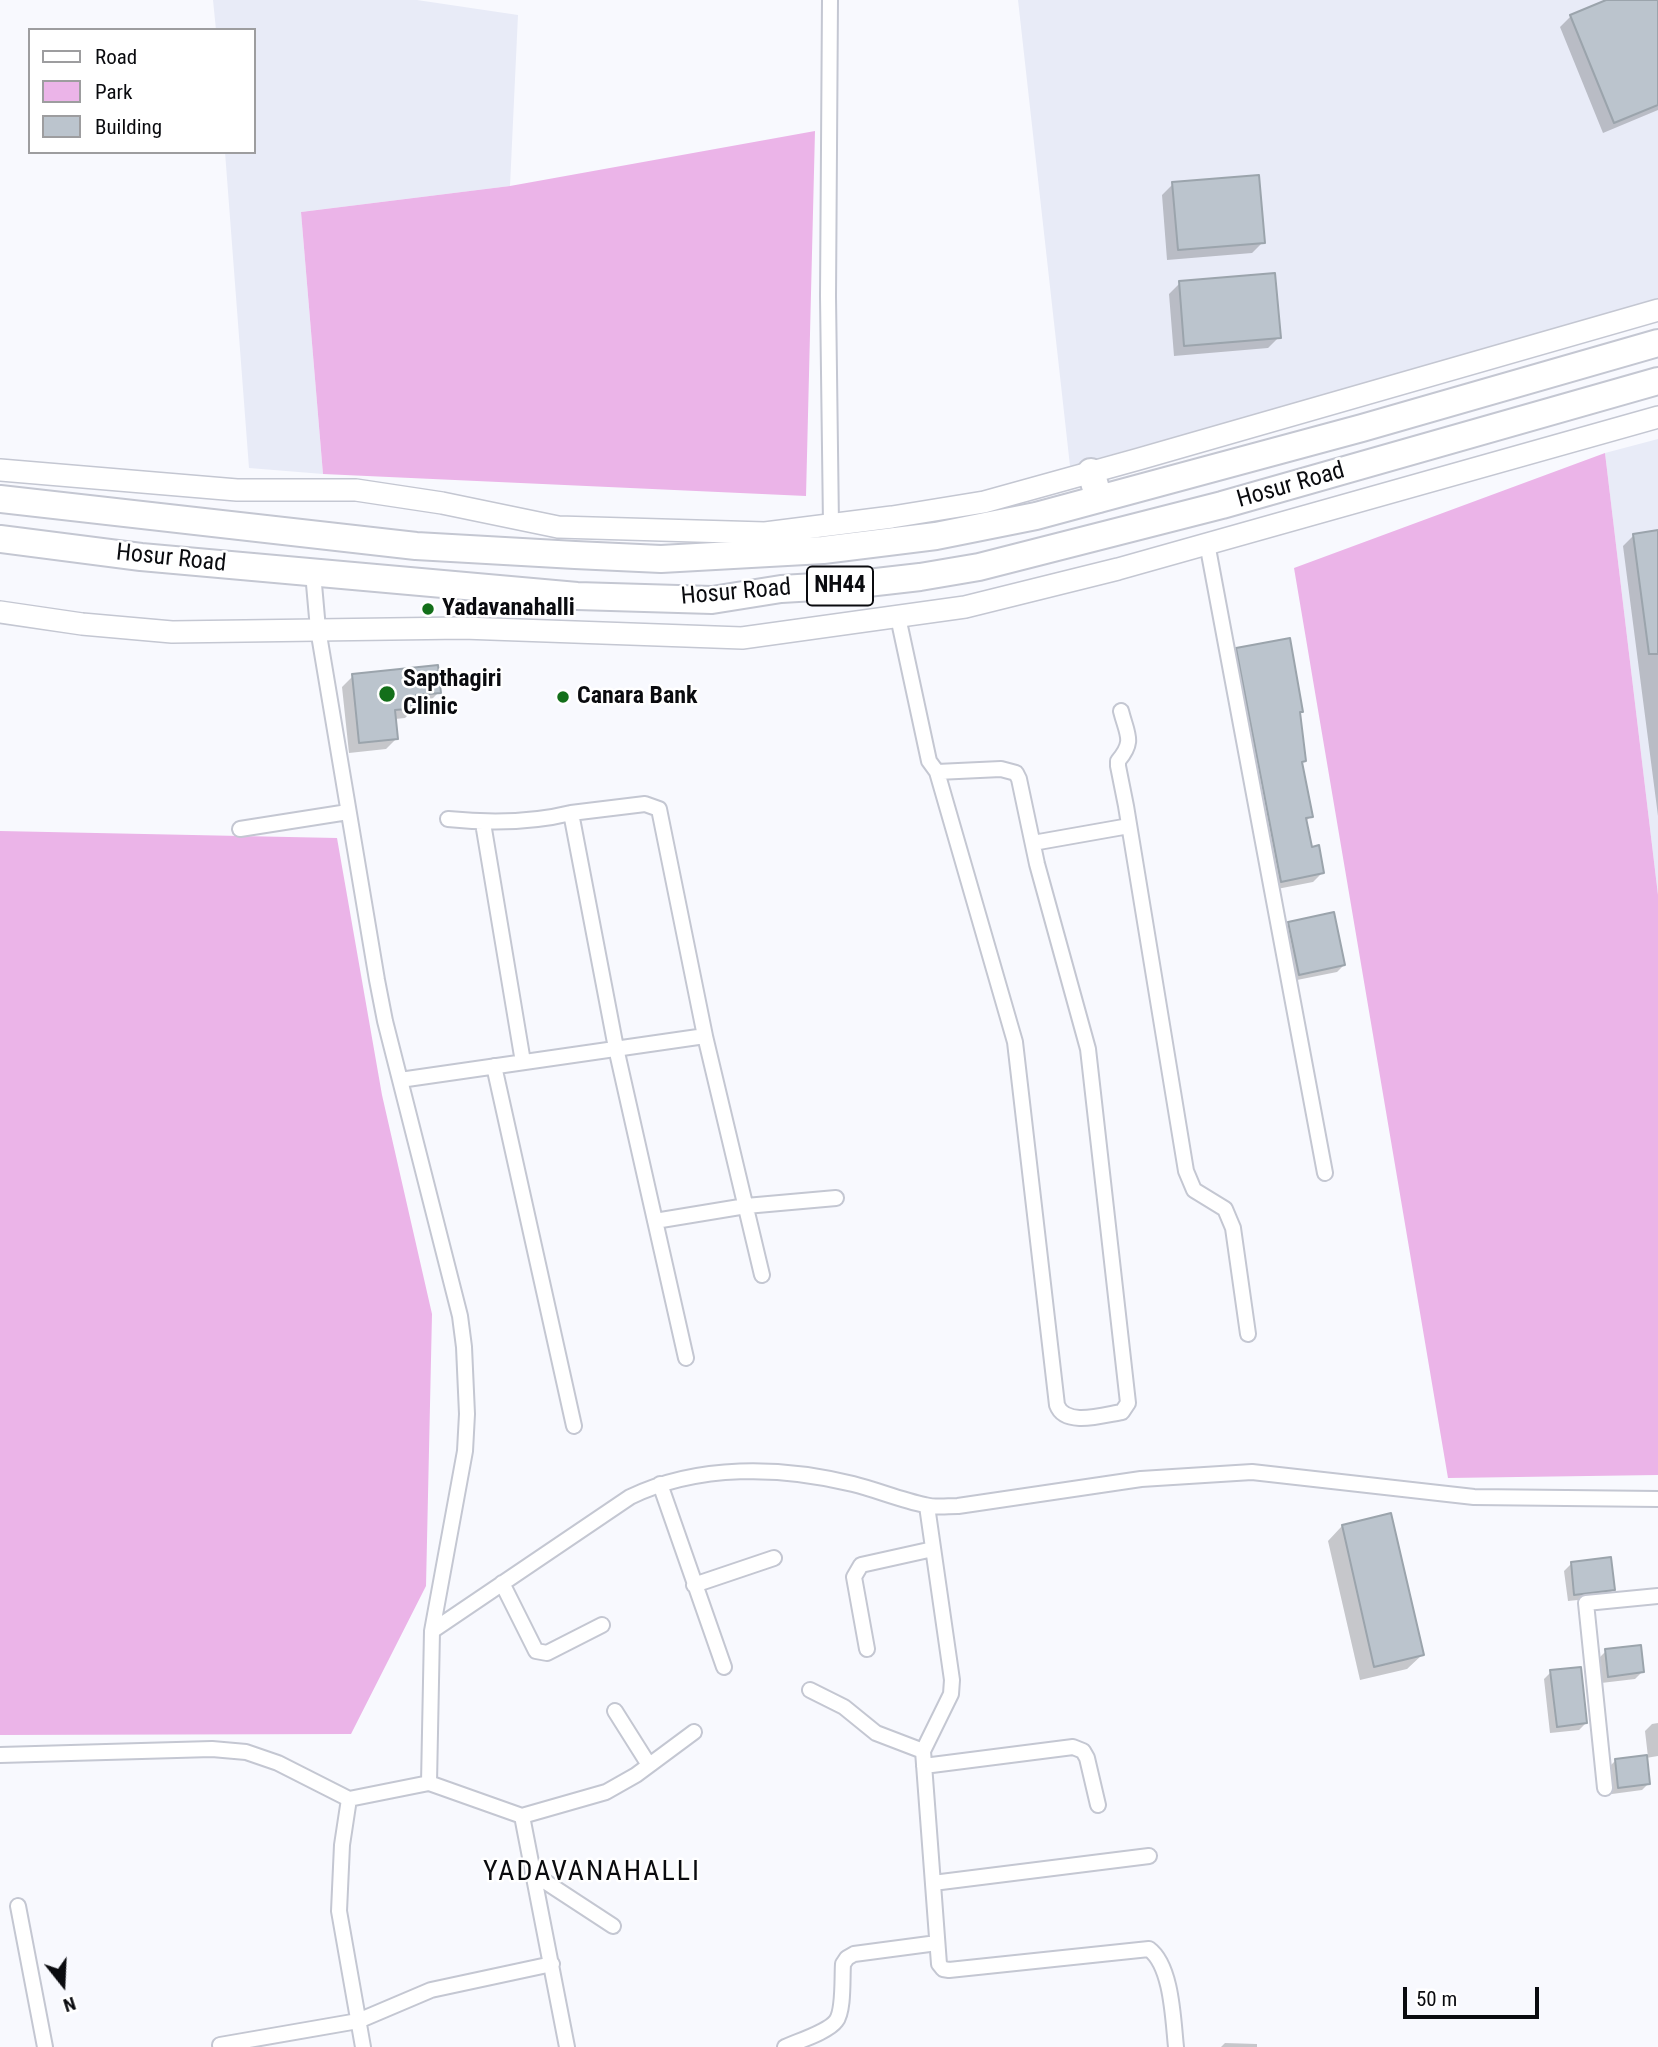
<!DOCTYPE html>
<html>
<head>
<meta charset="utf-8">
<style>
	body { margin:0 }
	#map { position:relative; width:1658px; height:2047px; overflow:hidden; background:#f8f9fe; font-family:"Roboto Condensed",sans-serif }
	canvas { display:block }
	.legend { position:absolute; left:28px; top:28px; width:228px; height:126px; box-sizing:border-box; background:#fff; border:2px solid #9d9d9f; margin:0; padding:9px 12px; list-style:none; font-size:21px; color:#0a0b0f }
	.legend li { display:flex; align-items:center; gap:14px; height:35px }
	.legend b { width:35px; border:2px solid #9d9d9f }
	.north { position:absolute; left:28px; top:1949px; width:70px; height:70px; -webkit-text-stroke:5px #fff; paint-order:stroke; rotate:162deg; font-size:19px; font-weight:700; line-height:28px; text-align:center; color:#0a0b0f }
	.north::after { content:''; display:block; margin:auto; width:24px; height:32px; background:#0a0b0f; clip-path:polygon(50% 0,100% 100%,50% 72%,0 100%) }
	.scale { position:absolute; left:1403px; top:1987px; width:136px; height:32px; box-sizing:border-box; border:4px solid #0a0b0f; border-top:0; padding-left:9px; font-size:21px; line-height:24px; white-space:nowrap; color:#0a0b0f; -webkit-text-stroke:5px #fff; paint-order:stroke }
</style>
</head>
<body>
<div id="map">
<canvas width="1658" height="2047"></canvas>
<ul class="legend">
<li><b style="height:9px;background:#fff"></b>Road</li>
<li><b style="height:19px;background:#ebb4e8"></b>Park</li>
<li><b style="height:19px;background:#bbc4cd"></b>Building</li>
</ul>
<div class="north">N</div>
<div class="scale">50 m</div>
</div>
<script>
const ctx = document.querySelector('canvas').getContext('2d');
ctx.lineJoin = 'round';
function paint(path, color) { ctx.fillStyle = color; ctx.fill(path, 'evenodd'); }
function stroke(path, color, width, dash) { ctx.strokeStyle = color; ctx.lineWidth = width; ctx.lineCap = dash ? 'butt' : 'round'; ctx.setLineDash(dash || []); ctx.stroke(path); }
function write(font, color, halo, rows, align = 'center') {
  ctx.font = font + ' "Roboto Condensed",sans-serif'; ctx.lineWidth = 5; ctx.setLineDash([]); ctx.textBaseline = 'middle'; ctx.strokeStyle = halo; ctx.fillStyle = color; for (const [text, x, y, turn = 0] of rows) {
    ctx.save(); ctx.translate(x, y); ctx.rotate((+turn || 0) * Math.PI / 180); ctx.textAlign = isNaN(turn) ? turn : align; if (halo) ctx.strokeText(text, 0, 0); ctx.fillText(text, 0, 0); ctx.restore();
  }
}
const built = new Path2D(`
	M213,0H417L518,15L510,186L301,212L323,474L249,468L225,152H254V30H216Z
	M1018,0H1658V303L1070,466Z
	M1658,439V895L1605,453Z`);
const green = new Path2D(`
	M815,131L806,496L323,474L301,212L510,186Z
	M1605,453L1658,895V1475L1448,1478L1294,568Z
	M0,831L337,838L382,1095L432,1314L426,1586L351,1734L0,1735Z`);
const shadow = new Path2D(`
	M1611,0H1658V110L1603,133L1560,27L1571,16Z
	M1173,184L1263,242L1252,253L1167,260L1162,195Z
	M1180,283L1279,337L1268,348L1174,356L1169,294Z
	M1658,532V816L1623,546L1634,535Z
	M1237,649L1298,714L1304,761L1301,763L1311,816L1305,822L1311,849L1322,873L1313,882L1272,890L1228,659Z
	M353,676L439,692L428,703L415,704L416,707L405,718L395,719L396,739L386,749L349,753L342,687Z
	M1289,923L1344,965L1337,972L1292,981L1282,930Z
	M1342,1526L1422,1655L1407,1669L1360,1680L1328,1541Z
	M1571,1564L1613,1590L1606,1597L1568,1601L1564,1571Z
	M1606,1651L1642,1672L1635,1679L1601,1683L1599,1658Z
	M1551,1672L1586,1723L1579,1730L1550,1733L1544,1679Z
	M1658,1723V1756L1646,1758L1649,1783L1642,1790L1612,1794L1609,1767L1616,1760L1648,1757L1645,1731L1652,1724Z
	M1225,2043L1257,2044V2047H1221Z`);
const building = new Path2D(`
	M1606,0H1658V105L1614,123L1570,15Z
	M1259,175L1265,243L1178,250L1172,182Z
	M1275,273L1281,338L1184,346L1179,281Z
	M1658,530V654H1649L1633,534Z
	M1290,638L1303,712H1300L1306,761L1302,762L1313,817L1306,818L1312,847L1319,845L1324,873L1281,882L1236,648Z
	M438,665L441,693L416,695L418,708L395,710L398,739L359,743L352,674Z
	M1334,912L1345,965L1299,975L1288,922Z
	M1391,1513L1424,1655L1374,1667L1342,1525Z
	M1611,1557L1615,1590L1574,1595L1571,1562Z
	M1641,1645L1644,1672L1608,1677L1605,1649Z
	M1581,1667L1587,1723L1557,1727L1550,1670Z
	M1647,1755L1650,1784L1618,1788L1615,1759Z`);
const street = new Path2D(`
	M830,0L828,296L831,525
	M1207,543L1325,1173
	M313,573L318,629L377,980L385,1021L460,1316L464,1347L467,1414L465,1451L432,1631L429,1783L349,1799L342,1845L339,1911L363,2047
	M898,617L929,761L937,772L1015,1042L1057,1405C1065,1427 1103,1415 1122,1412L1128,1403L1088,1049L1037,864L1019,779L1016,773L1001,769L937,772
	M1121,711C1127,735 1135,741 1118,761V766L1126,806L1186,1171L1194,1190L1225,1209L1233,1228L1248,1334
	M448,819C488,823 531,823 571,813L616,1048L686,1358
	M483,823L523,1062
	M240,829L348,812
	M1033,843L1129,826
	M705,1036L762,1275
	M494,1066L574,1426
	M400,1080L705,1036L659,809L645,804L571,813
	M655,1221L746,1206L836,1198
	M660,1484L724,1667
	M927,1506L952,1680L951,1694L923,1751L939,1964L943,1969L949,1970L1149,1949C1172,1966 1173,2020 1176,2047
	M502,1583L536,1651L547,1653L602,1625
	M694,1585L774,1558
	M432,1631L630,1497C698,1464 781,1466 853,1484C877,1490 901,1500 925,1505C935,1508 947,1506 958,1506L1141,1479L1252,1472L1474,1497L1658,1499
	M867,1649L854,1577L861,1565L933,1549
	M810,1690L844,1707L876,1733L923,1751
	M615,1711L649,1765
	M0,1755L212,1749L246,1752L278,1763L349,1799
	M924,1766L1073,1747L1083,1751L1087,1758L1098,1805
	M429,1783L522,1816L567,2047
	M1605,1788L1586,1603L1658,1596
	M522,1816L606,1792L636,1775L694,1732
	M535,1875L613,1926
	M933,1883L1149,1856
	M18,1906L45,2047
	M220,2045L358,2021L431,1990L552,1964
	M785,2047C798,2041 828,2032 836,2021C844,2011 842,1978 843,1964L847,1958L854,1954L937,1943`);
const secondary = new Path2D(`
	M0,470L237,490H356L442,503L558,527L765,533L892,517L984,502L1139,459L1658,310
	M0,612L82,624L172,632L463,628L742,638L965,607L1118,569L1658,417`);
const highway = new Path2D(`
	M1091,472L1099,499
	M0,499L416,546L575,555L661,559L823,550L936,536L1036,516L1362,428L1658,343
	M0,539L141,557L577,596L712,600L781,589L850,585L920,577L979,567L1222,505L1658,381`);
const markers = [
	[428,609,7,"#136f1a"],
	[387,694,9,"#136f1a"],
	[563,697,7,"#136f1a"]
];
const shields = [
	[840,586,66]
];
const shieldNames = [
	["NH44",840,586]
];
const streetNames = [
	["Hosur Road",1291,486,-16],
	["Hosur Road",171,559,6],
	["Hosur Road",736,593,-5]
];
const poiNames = [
	["Yadavanahalli",442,609],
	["Sapthagiri",403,680],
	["Clinic",403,708],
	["Canara Bank",577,697]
];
const quarterNames = [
	["YADAVANAHALLI",592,1873]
];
paint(built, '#e8ebf7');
paint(green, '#ebb4e8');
paint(shadow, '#0003');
paint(building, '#bbc4cd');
stroke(building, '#9ba4ac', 2);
stroke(street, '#c4c7d2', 18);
stroke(secondary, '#c4c7d2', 24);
stroke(highway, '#c4c7d2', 30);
stroke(street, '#fff', 14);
stroke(secondary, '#fff', 21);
stroke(highway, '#fff', 26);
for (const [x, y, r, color] of markers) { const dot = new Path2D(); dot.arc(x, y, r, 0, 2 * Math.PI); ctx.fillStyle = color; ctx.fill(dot); stroke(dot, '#fff', 2.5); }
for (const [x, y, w] of shields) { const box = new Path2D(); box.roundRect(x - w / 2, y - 19.5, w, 39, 5); ctx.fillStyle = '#fff'; ctx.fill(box); stroke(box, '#0a0b0f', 2); }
write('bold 23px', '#0a0b0f', null, shieldNames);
write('24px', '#0a0b0f', '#fff', streetNames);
write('bold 24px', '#0a0b0f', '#fff', poiNames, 'left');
ctx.letterSpacing = '2px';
write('28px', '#0a0b0f', '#fff', quarterNames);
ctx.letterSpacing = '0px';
</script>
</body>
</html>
